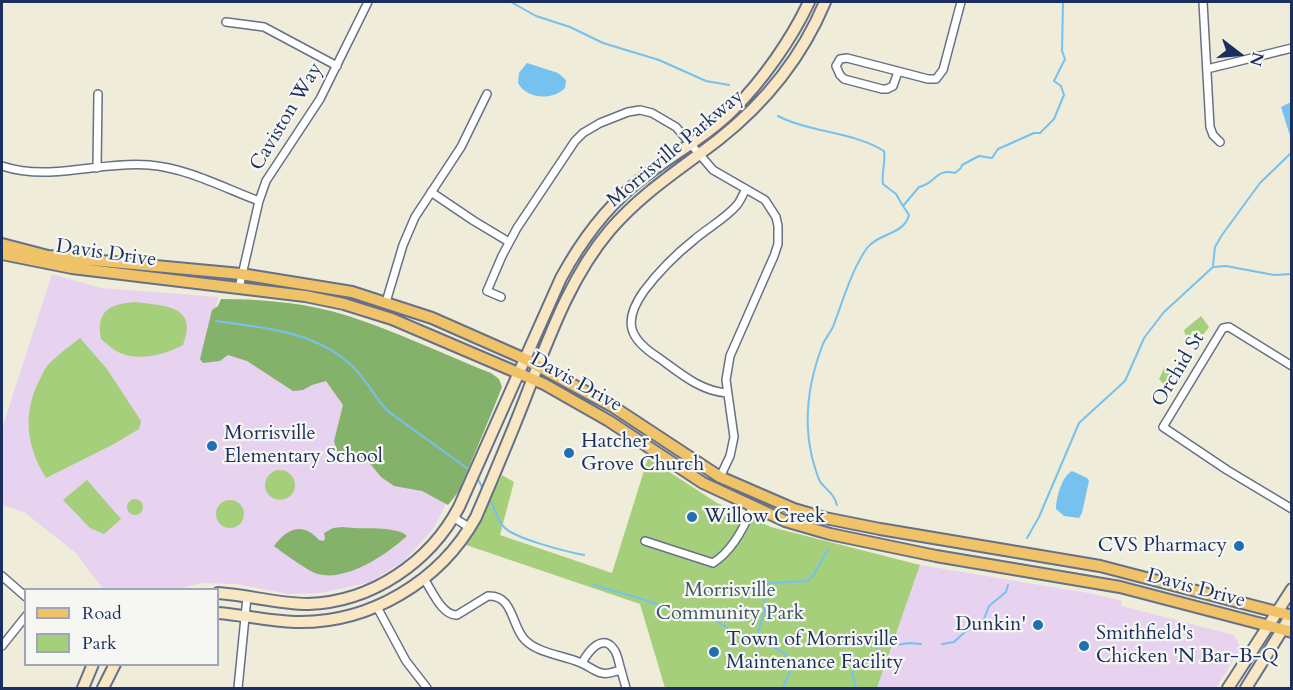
<!DOCTYPE html>
<html>
<head>
<meta charset="utf-8">
<style>
	body { margin:0 }
	#map { position:relative; width:1293px; height:690px; overflow:hidden; background:#efecd9; font-family:Cardo,serif }
	canvas { display:block }
	.frame { position:absolute; inset:0; border:3px solid #1b2f5e; pointer-events:none }
	.legend { position:absolute; left:24px; top:588px; width:195px; height:78px; box-sizing:border-box; background:#f6f6f2; border:2px solid #9ea6b7; margin:0; padding:8px 10px; list-style:none; font-size:18px; color:#1b2f5e }
	.legend li { display:flex; align-items:center; gap:12px; height:30px }
	.legend b { width:30px; border:2px solid #9ea6b7 }
	.north { position:absolute; left:1209px; top:24px; width:60px; height:60px; -webkit-text-stroke:4px #f6f6f2; paint-order:stroke; rotate:106deg; font-size:16px; font-weight:700; line-height:24px; text-align:center; color:#1b2f5e }
	.north::after { content:''; display:block; margin:auto; width:21px; height:27px; background:#1b2f5e; clip-path:polygon(50% 0,100% 100%,50% 72%,0 100%) }
</style>
</head>
<body>
<div id="map">
<canvas width="1293" height="690"></canvas>
<div class="frame"></div>
<ul class="legend">
<li><b style="height:8px;background:#f0c369"></b>Road</li>
<li><b style="height:16px;background:#a6cf7b"></b>Park</li>
</ul>
<div class="north">N</div>
</div>
<script>
const ctx = document.querySelector('canvas').getContext('2d');
ctx.lineJoin = 'round';
function paint(path, color) { ctx.fillStyle = color; ctx.fill(path, 'evenodd'); }
function stroke(path, color, width, dash) { ctx.strokeStyle = color; ctx.lineWidth = width; ctx.lineCap = dash ? 'butt' : 'round'; ctx.setLineDash(dash || []); ctx.stroke(path); }
function write(font, color, halo, rows, align = 'center') {
  ctx.font = font + ' Cardo,serif'; ctx.lineWidth = 4.5; ctx.setLineDash([]); ctx.textBaseline = 'middle'; ctx.strokeStyle = halo; ctx.fillStyle = color; for (const [text, x, y, turn = 0] of rows) {
    ctx.save(); ctx.translate(x, y); ctx.rotate((+turn || 0) * Math.PI / 180); ctx.textAlign = isNaN(turn) ? turn : align; if (halo) ctx.strokeText(text, 0, 0); ctx.fillText(text, 0, 0); ctx.restore();
  }
}
const built = new Path2D(`
	M52,274L101,288L218,297L212,329L325,359L455,486L433,529L404,561L370,582L321,593L288,594L236,584L203,583L177,589H103L76,553L24,512L2,505V429Z
	M920,565L1094,594L1122,601L1121,606L1234,635L1241,648L1216,688H877Z`);
const green = new Path2D(`
	M135,302C164,306 199,305 183,345C166,354 144,360 126,355C117,353 108,345 101,339C96,311 109,304 135,302Z
	M1201,316L1209,327L1203,335L1197,331H1192L1191,335L1187,336L1185,334L1184,330Z
	M80,338L107,369L141,421L139,429L114,444L46,478C27,448 22,414 39,381C42,376 44,369 48,365C57,355 70,346 80,338Z
	M1165,366L1173,372L1171,375L1174,377L1167,388L1159,379Z
	M648,458L717,503L771,527L920,565L877,688H665L640,604L466,545L502,475L514,482L500,535L612,573Z
	M265 485a15 15 0 1 1 30 0a15 15 0 1 1-30 0Z
	M87,480L121,519L104,534L90,528L63,500Z
	M127 507a8 8 0 1 1 16 0a8 8 0 1 1-16 0Z
	M216 514a14 14 0 1 1 28 0a14 14 0 1 1-28 0Z`);
const forest = new Path2D(`
	M221,299C257,299 296,302 331,311C383,325 440,353 491,373L499,379L502,387L492,412L459,491L448,505L422,491L394,486L381,477L367,460L337,451L334,441L343,405L326,381L312,385L303,390L293,391L247,361L228,355L220,361L203,363L200,359L212,310L218,306Z
	M343,527C360,530 396,525 407,536C387,554 347,582 318,574C309,572 282,552 274,546C285,531 300,522 315,536C322,542 314,538 323,541L325,539L324,533L333,528Z`);
const water = new Path2D(`
	M527,63L558,73L566,80L565,88C552,101 527,99 518,83L519,73Z
	M1291,102V139L1281,107Z
	M1072,471L1087,478L1089,481L1082,513L1079,518L1064,516L1056,509C1056,498 1062,476 1072,471Z`);
const stream = new Path2D(`
	M511,2L536,16L570,27L603,43L659,60L706,81L729,85
	M778,116C811,133 851,131 884,151C886,162 881,173 883,184L896,194L903,206
	M1213,265L1215,247L1222,235L1260,183L1292,152
	M216,321C264,328 314,331 351,365C367,379 374,398 389,412L471,471
	M477,477L484,491
	M489,498C495,507 496,519 504,527C515,539 568,552 584,555
	M837,505C834,494 828,491 821,483C817,477 814,464 812,457C803,419 809,380 823,344C826,337 832,331 834,324C844,298 851,271 867,248C878,233 904,235 909,215L903,206L919,187C936,184 935,168 955,173L961,168L962,165L979,156L992,158L998,149L1034,133H1040L1054,119L1064,95L1061,86L1054,81L1065,59L1062,51L1063,2
	M1027,538L1039,517L1079,423L1125,381L1144,338L1164,312L1213,267L1226,266L1274,275L1292,274
	M594,585C618,593 643,597 665,608
	M700,611L734,632L756,638
	M942,644L954,642L967,630L978,625L984,619L989,606L1006,592L1008,585
	M783,688L793,666L786,654L756,638L764,613L766,586L771,583L807,581L813,576L828,549
	M854,688L856,685L852,674L855,668L869,665L879,647L910,643L921,644`);
const minor = new Path2D(`
	M1203,2L1210,127L1213,135L1220,142
	M226,22L264,27L337,66
	M1207,69L1292,48
	M898,72L893,86L887,89H882L844,79L840,75L836,66L840,59L847,58L928,79H936L943,70L961,2
	M2,166C51,182 99,161 149,165C187,168 224,188 259,201
	M97,168L98,94
	M431,192L474,221L509,242
	M239,288L259,201L266,181L320,99L368,2
	M501,297L487,291L502,256L517,228L575,141L583,133L600,123L628,112L640,110L652,113L676,127L713,170L765,200L776,217L778,226V244L774,256L730,356L726,380L734,437L730,456L720,477
	M386,302L403,245L415,217L461,147L487,94
	M1292,366L1229,327L1223,328L1163,427L1227,470L1292,509
	M727,393C700,391 680,373 659,358C629,339 622,322 644,291C659,271 675,255 695,239C708,228 726,218 737,205C741,200 743,194 746,189
	M453,517L470,528
	M645,541L713,563C732,551 744,528 752,508
	M2,576L26,597
	M424,579C432,590 442,616 457,615L488,596C514,595 511,626 525,640C539,654 564,655 581,663C589,666 595,672 602,673C609,675 615,671 621,670L626,688
	M377,607L406,661L427,688
	M2,646L26,616
	M582,663C588,652 603,631 615,651C618,656 619,664 621,670
	M238,688L247,597`);
const secondary = new Path2D(`
	M218,593C248,595 278,604 308,604C372,602 430,562 459,507L561,278C580,243 603,211 634,185C665,158 704,139 733,110C763,80 791,40 809,2
	M218,613C243,615 269,621 295,622C369,624 440,582 476,517C494,475 512,433 528,391C550,335 571,276 610,230C643,192 679,170 718,140C765,103 802,57 825,2
	M83,688L93,664
	M103,688L115,664
	M1228,688L1292,589
	M1246,688L1292,614`);
const primary = new Path2D(`
	M2,244L48,256L241,274L352,292L432,318L525,359L612,406L720,477L794,509L825,518L880,529L1100,566L1292,616
	M2,254L72,268L305,296L344,304L392,319L544,384L609,421L703,483L785,521L830,534L936,556L1120,587L1292,632`);
const markers = [
	[212,446,6,"#1f6fb2"],
	[569,453,6,"#1f6fb2"],
	[692,517,6,"#1f6fb2"],
	[1239,546,6,"#1f6fb2"],
	[1038,625,6,"#1f6fb2"],
	[1084,646,6,"#1f6fb2"],
	[714,652,6,"#1f6fb2"]
];
const streetNames = [
	["Caviston Way",287,117,-59],
	["Morrisville Parkway",676,149,-40],
	["Davis Drive",106,254,8],
	["Orchid St",1179,370,-59],
	["Davis Drive",576,383,29],
	["Davis Drive",1196,589,15]
];
const poiNames = [
	["Morrisville",224,434],
	["Elementary School",224,457],
	["Hatcher",581,442],
	["Grove Church",581,465],
	["Willow Creek",704,517],
	["CVS Pharmacy",1227,546,"right"],
	["Dunkin'",1026,625,"right"],
	["Smithfield's",1096,634],
	["Chicken 'N Bar-B-Q",1096,657],
	["Town of Morrisville",726,640],
	["Maintenance Facility",726,663]
];
const parkNames = [
	["Morrisville",730,591],
	["Community Park",730,614]
];
paint(built, '#e7d2ef');
paint(green, '#a6cf7b');
paint(forest, '#84b26b');
paint(water, '#75c1ef');
stroke(stream, '#75c1ef', 2);
stroke(minor, '#657189', 10);
stroke(secondary, '#657189', 14);
stroke(primary, '#657189', 14);
stroke(minor, '#fff', 7);
stroke(secondary, '#f9e7c3', 10);
stroke(primary, '#f0c369', 10);
for (const [x, y, r, color] of markers) { const dot = new Path2D(); dot.arc(x, y, r, 0, 2 * Math.PI); ctx.fillStyle = color; ctx.fill(dot); stroke(dot, '#f6f6f2', 2); }
write('20px', '#1b2f5e', '#f6f6f2', streetNames);
write('20px', '#1b2f5e', '#f6f6f2', poiNames, 'left');
write('20px', '#3e5765', '#f6f6f2', parkNames);
</script>
</body>
</html>
